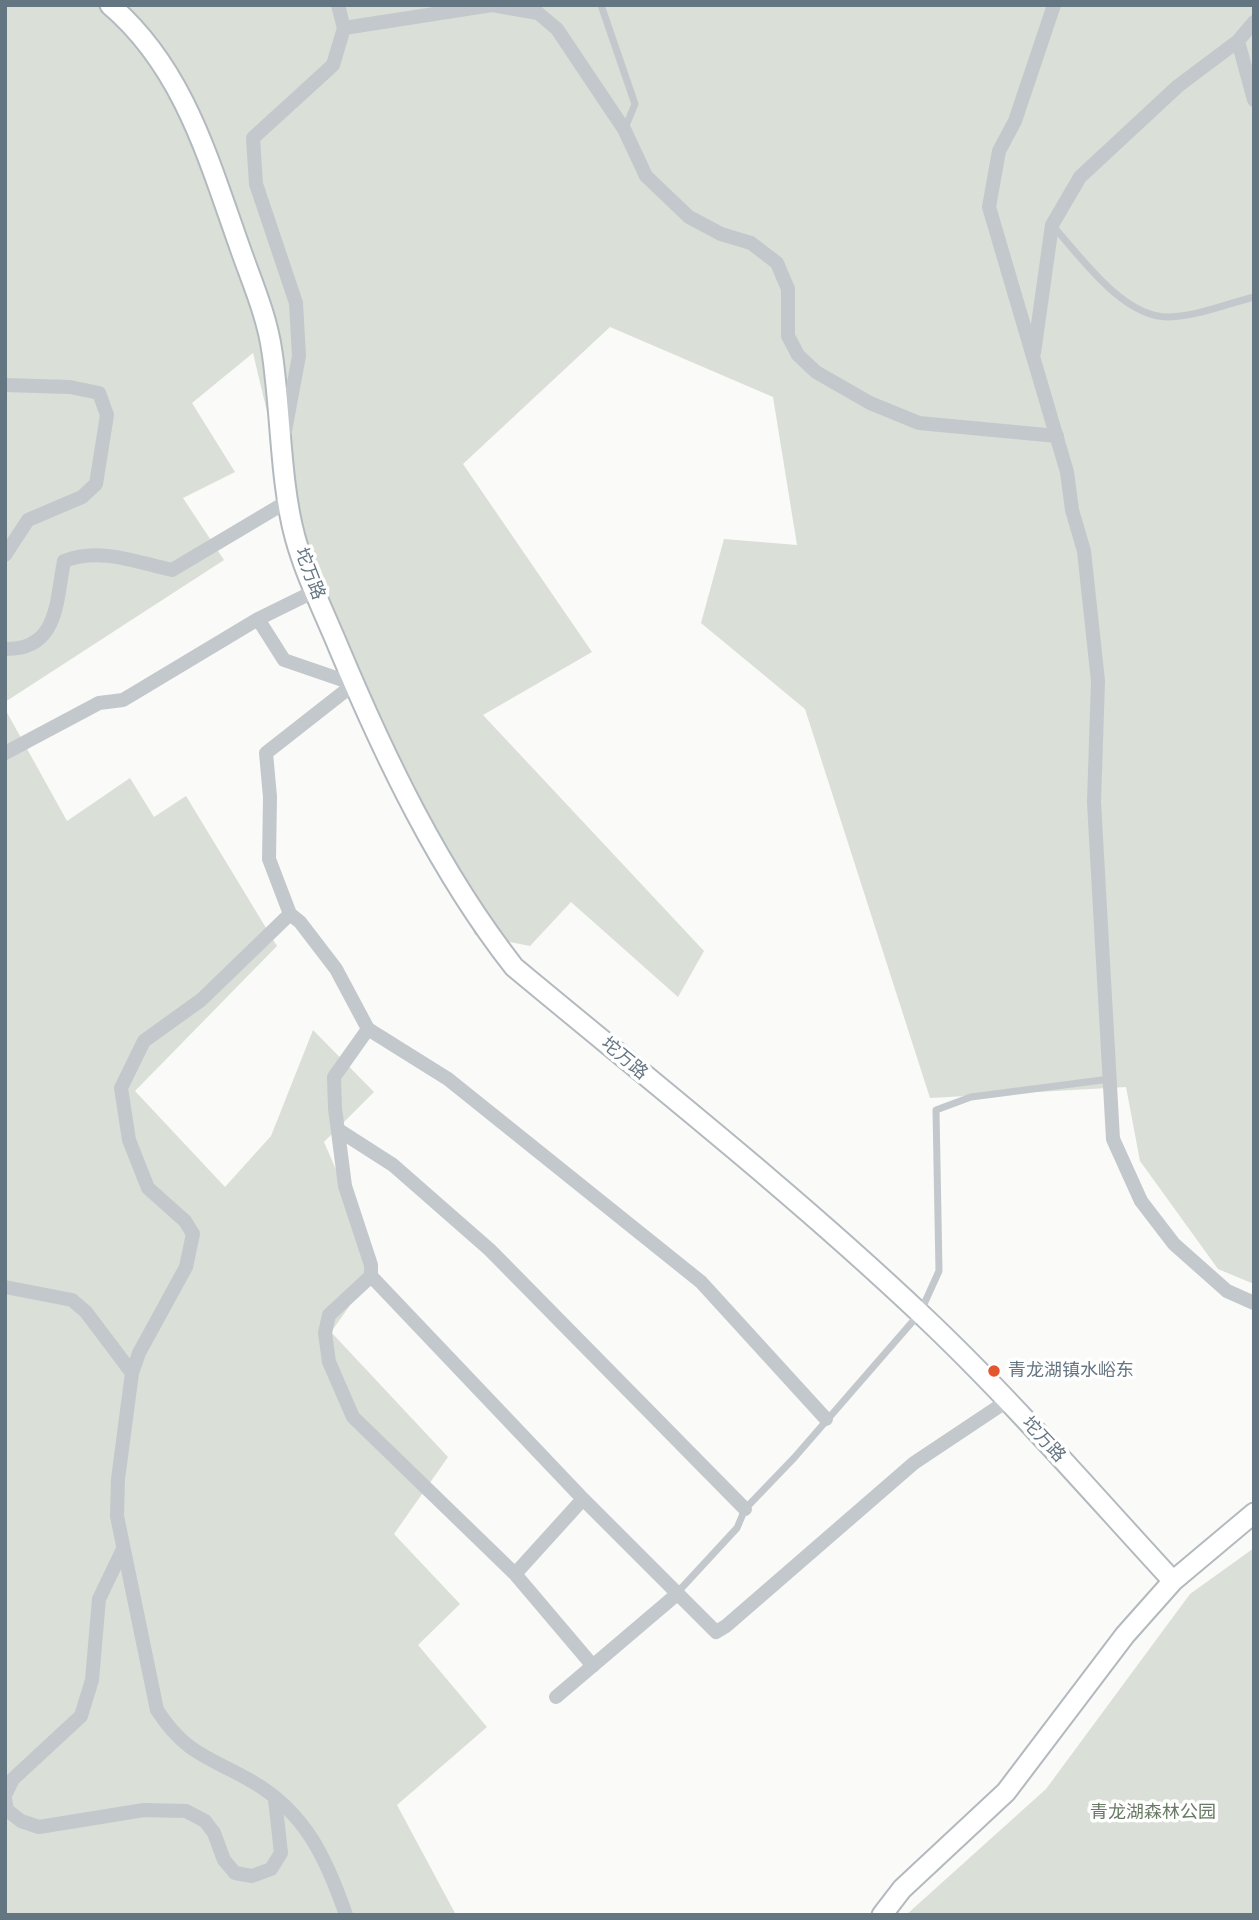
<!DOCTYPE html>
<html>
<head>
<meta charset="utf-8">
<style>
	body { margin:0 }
	#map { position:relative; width:1259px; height:1920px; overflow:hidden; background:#fafaf8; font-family:"Varela Round",sans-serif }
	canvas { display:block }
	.frame { position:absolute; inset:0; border:7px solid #657683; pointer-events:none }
</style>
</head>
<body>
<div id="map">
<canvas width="1259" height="1920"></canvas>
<div class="frame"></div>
</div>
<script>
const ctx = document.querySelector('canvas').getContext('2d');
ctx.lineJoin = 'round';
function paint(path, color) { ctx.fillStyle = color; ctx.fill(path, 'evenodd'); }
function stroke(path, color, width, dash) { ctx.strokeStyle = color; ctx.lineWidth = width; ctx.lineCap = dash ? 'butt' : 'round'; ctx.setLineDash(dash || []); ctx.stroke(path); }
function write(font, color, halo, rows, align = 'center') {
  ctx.font = font + ' "Varela Round","Noto Sans SC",sans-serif'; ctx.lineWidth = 7; ctx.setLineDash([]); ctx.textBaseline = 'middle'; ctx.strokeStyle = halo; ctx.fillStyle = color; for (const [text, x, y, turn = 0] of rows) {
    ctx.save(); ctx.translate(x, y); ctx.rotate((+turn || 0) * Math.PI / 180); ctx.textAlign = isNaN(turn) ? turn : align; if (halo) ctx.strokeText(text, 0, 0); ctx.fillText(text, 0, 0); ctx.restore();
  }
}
const green = new Path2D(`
	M5,5H1254V1284L1218,1269L1140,1161L1126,1087L930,1098L805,709L701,623L724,539L797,545L773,397L610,327L463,464L592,652L483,715L704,951L678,997L571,902L530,946L475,935L300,551L253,353L192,403L235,472L183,498L224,560L5,702Z
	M5,709L67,821L130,778L154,817L186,796L277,946L135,1091L225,1187L271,1136L313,1030L374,1092L324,1142L378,1266L331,1332L448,1457L394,1534L460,1604L418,1645L487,1727L397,1805L456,1915H5Z
	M1254,1548V1915H906L1046,1789L1190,1594Z`);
const lane = new Path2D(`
	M601,5L635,104L625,128
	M1053,226C1080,256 1123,318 1169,317C1198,316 1226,304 1254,297
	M676,1594L737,1528L745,1509L794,1458L920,1313L939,1271L936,1110L971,1097L1110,1079`);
const street = new Path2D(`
	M1054,5L1015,121L999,151L989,207L1067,472L1072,510L1084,551L1098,681L1094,802L1113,1139L1141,1201L1174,1244L1227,1291L1254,1303
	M344,28L492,5L538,13L557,29L624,129L646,176L689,217L721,234L751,243L777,263L788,289V336L798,355L816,372L870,403L919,423L1057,436
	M1238,41L1254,100
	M1034,353L1052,225L1080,177L1178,86L1238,41L1254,22
	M5,385L70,387L99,393L107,415L96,484L82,497L28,520L5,555
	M285,431L299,356L296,303L256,184L253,138L333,65L344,28L338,5
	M315,591L258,619L284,660L354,684
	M5,649C59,650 56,601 64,561C100,547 136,562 172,570L288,501
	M354,684L266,753L270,797L269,859L290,914L300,922L336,969L368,1029L448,1079L701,1282L826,1419
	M5,753L99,703L123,700L258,619
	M290,914L201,1000L144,1041L121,1088L129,1140L148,1188L185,1221L193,1234L186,1267L139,1353L132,1373L118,1479L117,1516L157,1710C187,1756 210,1757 253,1782C306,1813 327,1860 346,1915
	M368,1029L334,1077L335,1108L345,1186L371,1265V1276L583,1499L716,1632L726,1626L914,1463L1007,1401
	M340,1131L393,1165L490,1250L745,1509
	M371,1276L329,1315L325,1333L329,1362L353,1417L515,1574L593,1666
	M5,1287L72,1300L86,1312L132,1373
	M515,1574L583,1499
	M556,1697L676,1595
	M5,1795L13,1779L81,1716L92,1680L99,1599L123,1549
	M5,1799L7,1810L21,1821L39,1827L144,1810L186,1811L205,1821L214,1833L224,1860L235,1873L252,1876L271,1869L281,1853L275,1799`);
const secondary = new Path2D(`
	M110,5C183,67 208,158 239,245C251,280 267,315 272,352C281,410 280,482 295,537C305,574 323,610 338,646C385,758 439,871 514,967C651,1081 792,1192 922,1315C1010,1398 1090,1491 1173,1581
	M882,1915L902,1889L1006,1792L1125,1635L1173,1581L1254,1513`);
const markers = [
	[994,1371,7,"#e4572e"]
];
const streetNames = [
	["坨万路",309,574,69],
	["坨万路",624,1059,40],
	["坨万路",1043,1440,47]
];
const poiNames = [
	["青龙湖镇水峪东",1008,1371]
];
const parkNames = [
	["青龙湖森林公园",1153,1813]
];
paint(green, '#dadfd7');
stroke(secondary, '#b3babf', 23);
stroke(lane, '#c3c8cc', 7);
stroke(street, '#c3c8cc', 14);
stroke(secondary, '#fff', 19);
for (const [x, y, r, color] of markers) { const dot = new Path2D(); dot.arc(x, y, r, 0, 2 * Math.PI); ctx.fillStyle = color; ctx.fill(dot); stroke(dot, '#fff', 2.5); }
write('18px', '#657683', '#fff', streetNames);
write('18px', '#657683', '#fff', poiNames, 'left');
write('18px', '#687a64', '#fff', parkNames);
</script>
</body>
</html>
